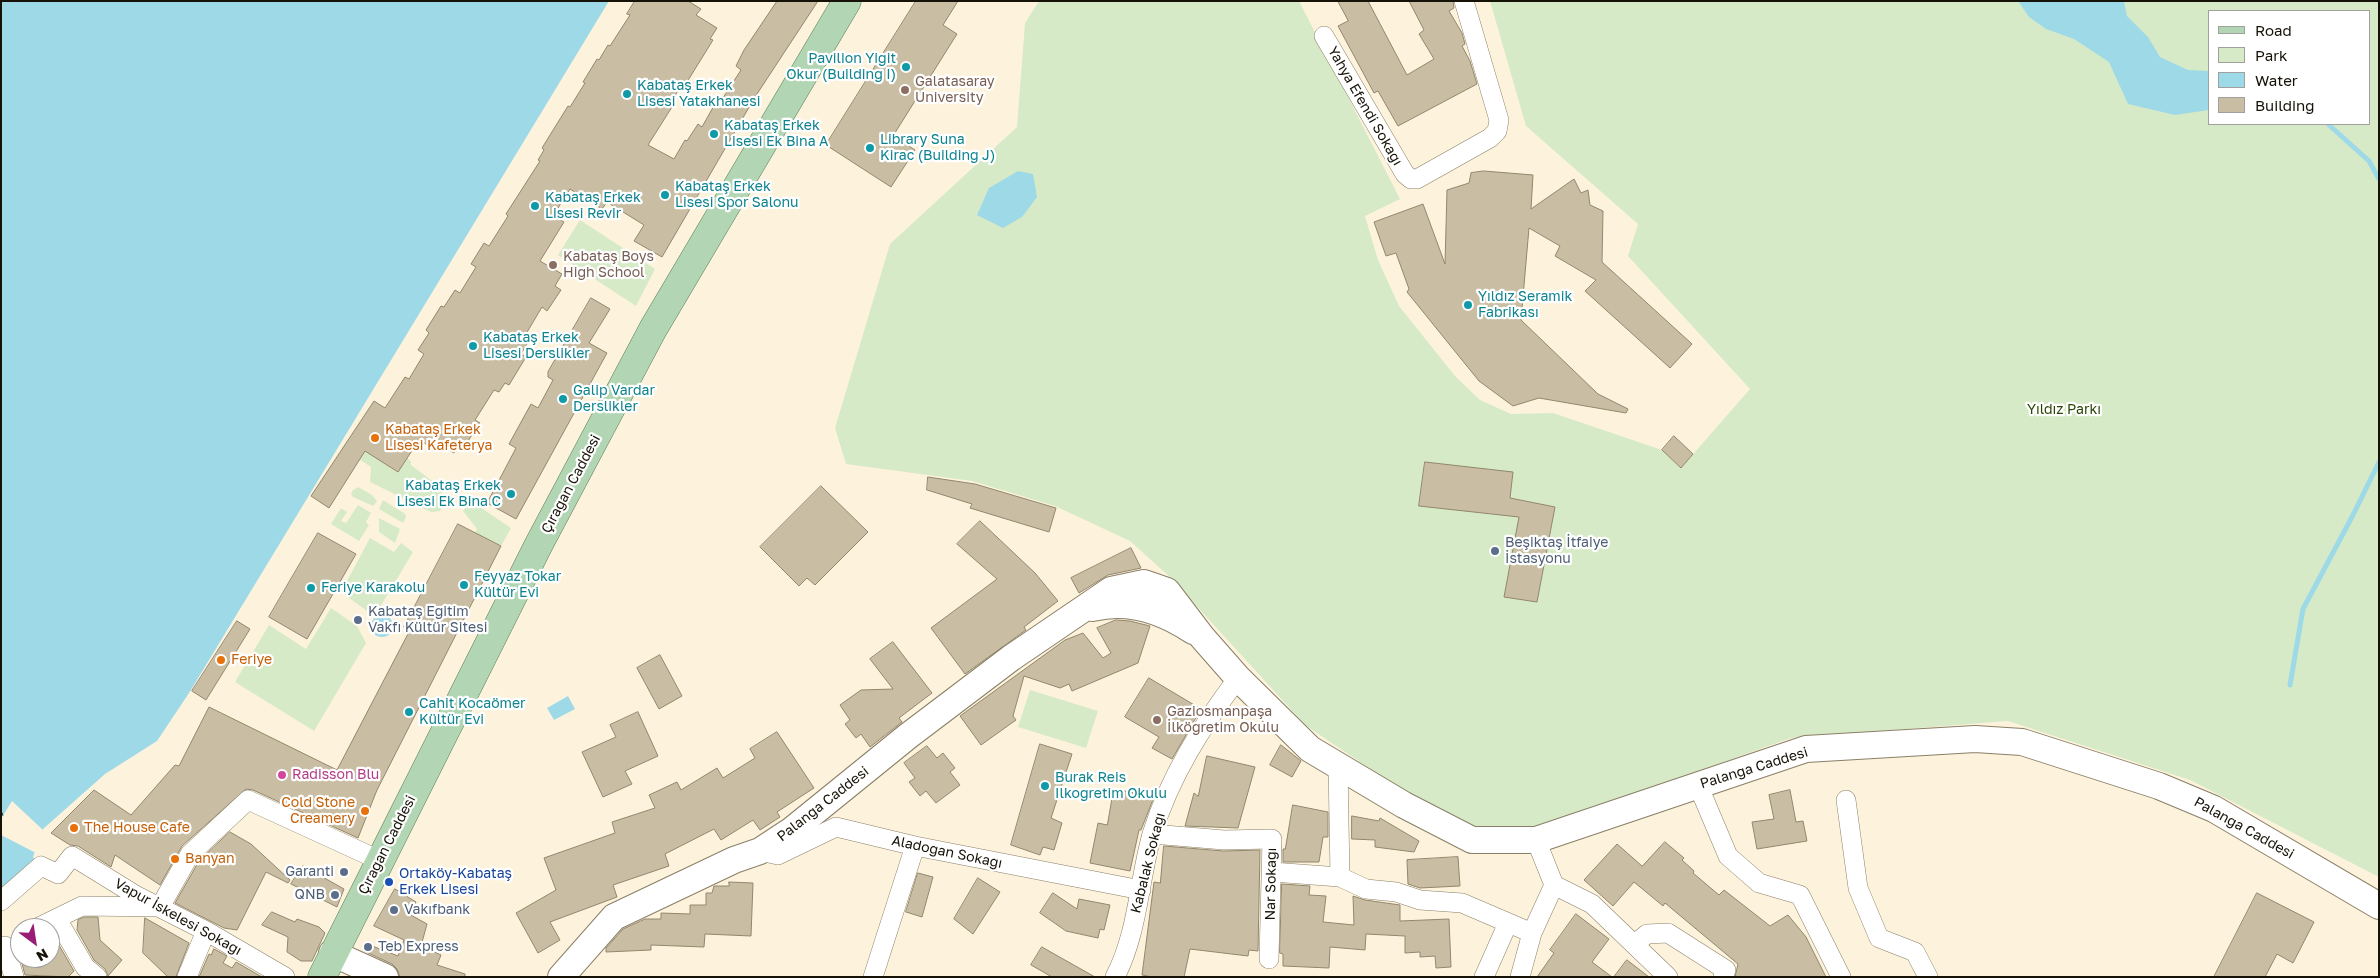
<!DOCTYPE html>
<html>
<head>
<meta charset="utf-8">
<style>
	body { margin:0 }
	#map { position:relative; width:2380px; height:978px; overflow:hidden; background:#fdf3dd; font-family:"Golos Text",sans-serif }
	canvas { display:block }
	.frame { position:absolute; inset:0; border:2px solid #161208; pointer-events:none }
	.legend { position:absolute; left:2208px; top:10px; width:162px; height:115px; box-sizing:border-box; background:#fff; border:1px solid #a2a09c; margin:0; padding:6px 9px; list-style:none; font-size:15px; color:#161208 }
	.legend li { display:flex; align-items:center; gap:10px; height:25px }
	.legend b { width:25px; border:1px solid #a2a09c }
	.north { position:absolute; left:10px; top:918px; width:50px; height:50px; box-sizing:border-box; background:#fff; border:1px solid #a2a09c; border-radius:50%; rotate:149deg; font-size:14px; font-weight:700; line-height:20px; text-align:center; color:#161208 }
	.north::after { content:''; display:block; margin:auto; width:18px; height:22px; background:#971d76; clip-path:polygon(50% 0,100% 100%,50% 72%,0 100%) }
</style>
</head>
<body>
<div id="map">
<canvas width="2380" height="978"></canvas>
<div class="frame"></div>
<ul class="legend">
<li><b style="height:6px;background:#b2d6b4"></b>Road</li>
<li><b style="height:14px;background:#d7eac7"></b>Park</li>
<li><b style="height:14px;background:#9ed9e8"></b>Water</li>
<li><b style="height:14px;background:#c9bea3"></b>Building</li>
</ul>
<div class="north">N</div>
</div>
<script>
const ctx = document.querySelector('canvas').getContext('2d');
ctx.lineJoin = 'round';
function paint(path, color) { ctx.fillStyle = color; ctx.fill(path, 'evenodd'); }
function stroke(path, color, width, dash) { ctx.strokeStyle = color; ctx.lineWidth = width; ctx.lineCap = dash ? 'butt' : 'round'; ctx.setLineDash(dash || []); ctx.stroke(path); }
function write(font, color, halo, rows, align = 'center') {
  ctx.font = font + ' "Golos Text",sans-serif'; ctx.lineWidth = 4.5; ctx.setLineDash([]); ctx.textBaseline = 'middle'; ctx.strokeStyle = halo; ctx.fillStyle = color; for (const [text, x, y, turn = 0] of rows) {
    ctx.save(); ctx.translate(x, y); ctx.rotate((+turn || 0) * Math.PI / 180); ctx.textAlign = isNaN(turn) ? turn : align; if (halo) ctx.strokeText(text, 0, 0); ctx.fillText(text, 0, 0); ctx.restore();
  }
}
const green = new Path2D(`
	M1039,1H1299L1400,199L1365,216L1378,260L1399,306L1455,376L1480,400L1511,414L1553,413L1662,450L1681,468L1750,389L1628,256L1638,224L1526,126L1490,1H2379V877L2190,780L2008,721L1791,738L1538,828L1500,833L1473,827L1424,805L1305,725L1171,578L1130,541L1055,506L972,481L846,464L835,428L890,244L1017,127L1025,23ZM2209,11H2369V124H2209Z
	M580,220L655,269L636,306L558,255Z
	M349,439L397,472L407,458L411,461V465L439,486L442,491L441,498L446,501L440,511L431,512L370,482L371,467L342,448Z
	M358,487L372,495L377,501L373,506L353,497L351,494L353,490Z
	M383,500L405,514L406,517L403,523L379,509Z
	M471,501L511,528L501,546L475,533L477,529L463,511Z
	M358,505L371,513L366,522L369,525L359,541L331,524L341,508L347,512L341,521L346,523Z
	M379,518L400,529L395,543L379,532Z
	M370,538L394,552L401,543L413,552L380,607L367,611L341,592Z
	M331,608L357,626L366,643L314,731L235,682L269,625L306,649Z
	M1030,690L1098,711L1086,748L1018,727Z`);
const water = new Path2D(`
	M1,1H609L189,693L157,741L105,774L43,829L33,857L39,864L1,894Z
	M2018,1H2124L2127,16L2148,37L2160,57L2188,70L2209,71V110L2175,115L2128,104L2109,62L2074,39L2046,29L2029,17Z
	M1018,171L1033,174L1037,197L1022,217L1003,228L977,215L989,188Z
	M371 626a11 11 0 1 1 22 0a11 11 0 1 1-22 0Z
	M568,696L575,709L554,720L547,708Z`);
const pier = new Path2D(`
	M12,801L43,830L36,853L1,835V819Z`);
const stream = new Path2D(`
	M2328,124L2369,161L2379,179
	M2290,685L2303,609L2353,515L2379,462`);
const ferry = new Path2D(`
	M1,810L3,816`);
const building = new Path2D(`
	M635,1H688L701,9L696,15L717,28L710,39L713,40L687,82L684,81L669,105L672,107L648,145L674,159L685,140L687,141L698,124L702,127L716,102L719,104L741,70L736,66L744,50L777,1H818L755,97L662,257L634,241L644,225L607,202L602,209L570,189L553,216L564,222L540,261L562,274L555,286L561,290L547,311L542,307L523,339L528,342L521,354L526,357L509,385L505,383L499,392L494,390L475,420L480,423L466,444L461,441L454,453L436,442L433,448L419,440L398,472L365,451L329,508L311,496L374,401L385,408L405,377L409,379L424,354L418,350L429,333L426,330L441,306L444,307L455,290L460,293L476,267L471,264L484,243L489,246L508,216L506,214L540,161L538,160L544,150L542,148L568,106L570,107L585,83L583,82L597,59L599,60L608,45L610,46L630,15L627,14Z
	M916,1H958L943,25L957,34L893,136L915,150L891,187L826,145Z
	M1338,1H1368L1407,75L1434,59L1419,34L1424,30L1409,1H1453L1454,8L1449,11L1462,33L1465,44L1462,46L1470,61L1477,84L1398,126L1378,91L1374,93L1338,26L1348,21Z
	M1484,171L1533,175L1531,209L1574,179L1581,193L1588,190L1590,205L1603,211L1602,262L1692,344L1670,368L1585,291L1596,280L1555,256L1560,246L1529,228L1521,320L1598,394L1628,409L1626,413L1539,398L1513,406L1479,381L1407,292L1409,289L1396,253L1386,256L1374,222L1423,204L1445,264L1447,190L1469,183L1471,173Z
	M591,298L610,309L589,343L607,353L516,519L487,503L516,448L509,444L531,404L538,408L553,380L548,377V372Z
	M1674,436L1693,454L1681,468L1662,450Z
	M1425,462L1513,472L1510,498L1555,507L1537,602L1504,597L1519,517L1419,506Z
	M928,477L975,484L1056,508L1049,532L970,508L972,504L927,490Z
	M821,486L868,532L815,585L807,578L799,586L760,547Z
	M980,521L1035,573L1058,601L1024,627L1026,630L965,674L931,628L997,579L957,544Z
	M458,524L501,546L377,790L358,838L253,790L246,789L182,846L160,885L115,855L111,867L78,846L70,845L51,833L94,790L131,815L175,765L179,766L209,707L337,770L410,630L404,627Z
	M318,533L356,554L307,639L269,617Z
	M1131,548L1141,568L1108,575L1079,593L1071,578Z
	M1116,620L1130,621L1150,626L1138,663L1072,691L1069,684L1060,688L1024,676L1013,716L1016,720L981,745L960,716L1065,640L1083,633L1103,658L1111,653L1097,628Z
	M237,621L250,629L206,700L192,691Z
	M893,642L932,693L899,718L902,722L870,747L861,734L856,738L845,724L850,720L840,705L861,690L893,689L870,659Z
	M660,655L682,696L659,709L637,668Z
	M1149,678L1201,709L1172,759L1152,748L1159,737L1125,717Z
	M638,712L658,756L625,771L632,784L603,797L582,752L616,737L610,725Z
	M777,732L814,788L777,812L780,817L760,830L753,820L721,840L714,829L665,854L669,866L613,885L617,897L550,922L560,940L538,953L516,913L556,890L544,858L615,833L612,822L655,808L649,795L677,782L681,790L717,768L723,778L755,758L750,749Z
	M1040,744L1072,754L1051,818L1062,823L1054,850L1043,847L1040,855L1011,845Z
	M1281,745L1301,761L1292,777L1270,765Z
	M927,746L937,758L943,753L955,768L950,772L960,785L936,803L926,791L920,796L909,782L915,778L904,763Z
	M1207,756L1255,767L1238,828L1185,826L1194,793L1198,796Z
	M1114,789L1154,797L1141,830H1139L1130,871L1090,863L1098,823L1107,825Z
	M1790,790L1796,822L1803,821L1807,841L1757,849L1752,822L1774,819L1769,795Z
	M1293,805L1328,812V837H1323L1319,862H1283V849H1285Z
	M1352,816L1379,821L1380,818L1419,841L1414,852L1375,847V840L1352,839Z
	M230,832L251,844L290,880L288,883L266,872L237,930L224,928L175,903L199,861Z
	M1665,842L1684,858L1682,860L1694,871L1693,873L1719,895L1724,890L1770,926L1788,915L1806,937L1826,977H1735L1738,964L1665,903L1663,906L1634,882L1613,906L1584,880L1617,844L1642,866Z
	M1164,846L1223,851L1260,850L1258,951L1249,950L1248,956L1190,949L1184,977H1152L1142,975L1154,882L1160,883Z
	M1458,857L1460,886L1420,888L1408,884L1407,860Z
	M303,866L344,889L337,907L291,884Z
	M918,873L933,877L922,917L906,912Z
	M978,878L1000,892L973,934L954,919Z
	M729,882L753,883L751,936L705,934L704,947L651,945V950L606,952V948L623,929L645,919H661V913L690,914V905H706V893H712L714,886H729Z
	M1282,884L1310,886L1309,895L1326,896L1323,922L1354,925L1353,896L1365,900L1400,905V921L1449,919L1451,967L1436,968L1435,956L1420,957V952L1405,953V936L1366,934L1365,950L1330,947L1329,968L1283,966V954L1280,953Z
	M395,889L416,902L409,914L427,924L421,946L441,955L437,965L465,974V977H400L397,969L392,964L364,951L367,944L398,956L404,940L374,926Z
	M1053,893L1077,909L1079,899L1110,905L1104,930L1100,929L1098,938L1066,931L1040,913Z
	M2257,893L2314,922L2293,963L2277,954L2265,977H2214Z
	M272,912L295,922L297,919L319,927L325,933L312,961H301L287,952L288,937L262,925Z
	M1576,914L1609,939L1592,962L1612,977H1537L1554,953L1550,950Z
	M85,917H98L100,940L122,960L108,976L105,969L94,960L77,930L78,920Z
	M145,918L189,943L176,977H168L143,953Z
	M56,940L74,971L68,977L25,975L21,960L50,958V943Z
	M1042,947L1056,955L1095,977H1052L1031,965Z
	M214,949L227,956L223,963L232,968L236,962L262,977H199L209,954L211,955Z
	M1627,960L1649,977H1614Z`);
const street = new Path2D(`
	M1324,36L1405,174L1411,179H1417L1490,138L1497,131L1499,120L1464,1
	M1338,765L1340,877
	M1698,785L1728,856L1759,883L1800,895L1841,977
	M1846,800L1858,888L1879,938L1915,952L1928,977
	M1152,834L1224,840L1272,839L1269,959
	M1536,840L1554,885L1592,904L1668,977
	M760,851L778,855L836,827L915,846L1141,890
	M1272,872L1340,877L1366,889L1396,892L1420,900L1462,903L1532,933
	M1,901L41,866L58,874L72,856L137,896L206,931L285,977
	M57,919L85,967L97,977
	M37,928L82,906L160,907L190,854L248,800L379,860
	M1635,944L1647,934L1668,933L1726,970L1723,977
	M5,946L14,977
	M187,977L206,931
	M873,977L915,846
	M1115,977C1138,933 1139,880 1152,834C1170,776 1202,726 1238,678
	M1484,977L1508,923
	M1520,977L1532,933L1554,885`);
const secondary = new Path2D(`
	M1093,608C1129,599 1163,611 1193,631
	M332,953L385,977
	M561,977L614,917L734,860L760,851L792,830L908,736L1011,658L1111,590L1144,583L1167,591L1202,637L1238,678L1310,749L1404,805L1472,840H1536L1806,749L1975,739L2022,742L2159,786L2214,809L2379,906`);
const primary = new Path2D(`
	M322,977L539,544L653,329L847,1`);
const markers = [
	[906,67,5,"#0f9aa8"],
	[905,90,5,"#8d6e63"],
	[627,94,5,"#0f9aa8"],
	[714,134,5,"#0f9aa8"],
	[870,148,5,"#0f9aa8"],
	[665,195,5,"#0f9aa8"],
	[535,206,5,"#0f9aa8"],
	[553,265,5,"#8d6e63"],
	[1468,305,5,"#0f9aa8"],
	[473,346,5,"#0f9aa8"],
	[563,399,5,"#0f9aa8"],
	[375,438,5,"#e8710a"],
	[511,494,5,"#0f9aa8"],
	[1495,551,5,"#5c6f8a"],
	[464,585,5,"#0f9aa8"],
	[311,588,5,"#0f9aa8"],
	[358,620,5,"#5c6f8a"],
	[221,660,5,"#e8710a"],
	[409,712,5,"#0f9aa8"],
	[1157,720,5,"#8d6e63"],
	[282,775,5,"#d1479c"],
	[1045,786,5,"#0f9aa8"],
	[365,811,5,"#e8710a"],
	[74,828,5,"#e8710a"],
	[175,859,5,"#e8710a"],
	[344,872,5,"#5c6f8a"],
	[389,882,5,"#1a4fb4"],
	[335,895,5,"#5c6f8a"],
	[394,910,5,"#5c6f8a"],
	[368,947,5,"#5c6f8a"]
];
const cultureNames = [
	["Pavilion Yigit",896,59,"right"],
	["Okur (Building I)",896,75,"right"],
	["Kabataş Erkek",637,86],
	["Lisesi Yatakhanesi",637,102],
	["Kabataş Erkek",724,126],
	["Lisesi Ek Bina A",724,142],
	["Library Suna",880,140],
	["Kirac (Building J)",880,156],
	["Kabataş Erkek",675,187],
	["Lisesi Spor Salonu",675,203],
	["Kabataş Erkek",545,198],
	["Lisesi Revir",545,214],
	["Yıldız Seramik",1478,297],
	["Fabrikası",1478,313],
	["Kabataş Erkek",483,338],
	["Lisesi Derslikler",483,354],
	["Galip Vardar",573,391],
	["Derslikler",573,407],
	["Kabataş Erkek",501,486,"right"],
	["Lisesi Ek Bina C",501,502,"right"],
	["Feyyaz Tokar",474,577],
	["Kültür Evi",474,593],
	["Feriye Karakolu",321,588],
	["Cahit Kocaömer",419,704],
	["Kültür Evi",419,720],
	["Burak Reis",1055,778],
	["Ilkogretim Okulu",1055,794]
];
const educationNames = [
	["Galatasaray",915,82],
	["University",915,98],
	["Kabataş Boys",563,257],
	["High School",563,273],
	["Gaziosmanpaşa",1167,712],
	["İlköğretim Okulu",1167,728]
];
const streetNames = [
	["Yahya Efendi Sokağı",1365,106,60],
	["Çırağan Caddesi",571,484,-62],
	["Palanga Caddesi",1754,768,-17],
	["Palanga Caddesi",823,804,-38],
	["Palanga Caddesi",2244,828,29],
	["Çırağan Caddesi",387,845,-63],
	["Aladoğan Sokağı",947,852,12],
	["Kabalak Sokağı",1148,863,-76],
	["Nar Sokağı",1271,884,-89],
	["Vapur İskelesi Sokağı",178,917,29]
];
const parkNames = [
	["Yıldız Parkı",2064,410]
];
const foodNames = [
	["Kabataş Erkek",385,430],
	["Lisesi Kafeterya",385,446],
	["Feriye",231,660],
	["Cold Stone",355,803,"right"],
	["Creamery",355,819,"right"],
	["The House Cafe",84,828],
	["Banyan",185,859]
];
const serviceNames = [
	["Beşiktaş İtfaiye",1505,543],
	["İstasyonu",1505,559],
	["Kabataş Eğitim",368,612],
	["Vakfı Kültür Sitesi",368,628],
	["Garanti",334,872,"right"],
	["QNB",325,895,"right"],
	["Vakıfbank",404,910],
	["Teb Express",378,947]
];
const hotelNames = [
	["Radisson Blu",292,775]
];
const transitNames = [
	["Ortaköy-Kabataş",399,874],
	["Erkek Lisesi",399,890]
];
paint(green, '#d7eac7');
paint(water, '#9ed9e8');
paint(pier, '#fdf3dd');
stroke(stream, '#9ed9e8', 5);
stroke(ferry, '#15333a', 1, [6, 5]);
paint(building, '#c9bea3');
stroke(building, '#92876d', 1);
stroke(street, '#8a7f66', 20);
stroke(secondary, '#8a7f66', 28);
stroke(primary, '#5a7f57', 29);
stroke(street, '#fff', 19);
stroke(secondary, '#fff', 26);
stroke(primary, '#b2d6b4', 28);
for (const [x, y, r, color] of markers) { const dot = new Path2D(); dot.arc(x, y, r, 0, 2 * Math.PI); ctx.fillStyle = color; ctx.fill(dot); stroke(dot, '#fff', 2); }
write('14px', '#0d838f', '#fff', cultureNames, 'left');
write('14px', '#785e54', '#fff', educationNames, 'left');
write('14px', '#161208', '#fff', streetNames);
write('14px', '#2b4503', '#fff', parkNames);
write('14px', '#c56008', '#fff', foodNames, 'left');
write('14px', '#4e5e75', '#fff', serviceNames, 'left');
write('14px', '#b23c85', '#fff', hotelNames, 'left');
write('14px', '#164399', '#fff', transitNames, 'left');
</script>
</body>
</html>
